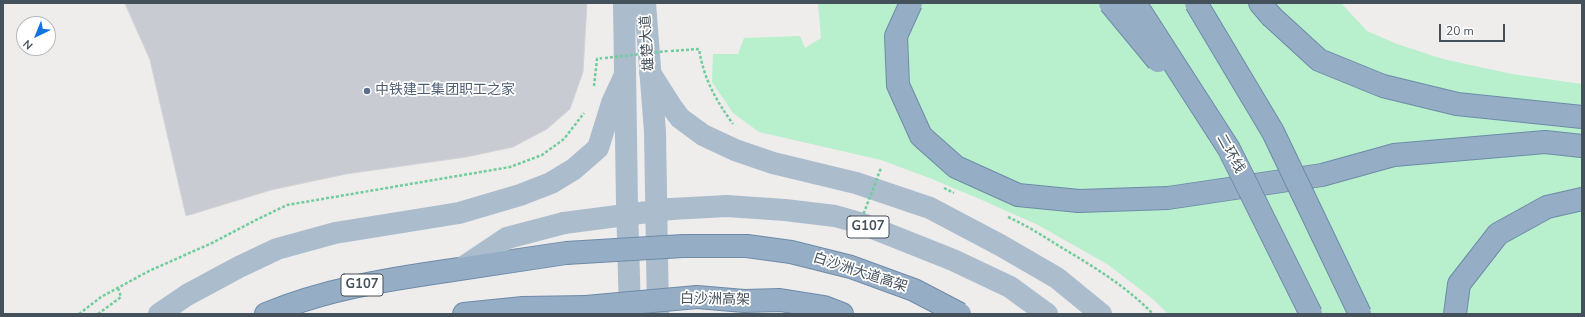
<!DOCTYPE html>
<html>
<head>
<meta charset="utf-8">
<style>
	body { margin:0 }
	#map { position:relative; width:1585px; height:317px; overflow:hidden; background:#efecec; font-family:"Nunito Sans",sans-serif }
	canvas { display:block }
	.frame { position:absolute; inset:0; border:4px solid #44505a; pointer-events:none }
	.north { position:absolute; left:16px; top:16px; width:40px; height:40px; box-sizing:border-box; background:#fff; border:1px solid #b4b9bd; border-radius:50%; rotate:223deg; font-size:11px; font-weight:700; line-height:16px; text-align:center; color:#44505a }
	.north::after { content:''; display:block; margin:auto; width:14px; height:18px; background:#1473e2; clip-path:polygon(50% 0,100% 100%,50% 72%,0 100%) }
	.scale { position:absolute; left:1439px; top:24px; width:66px; height:18px; box-sizing:border-box; border:2px solid #44505a; border-top:0; padding-left:5px; font-size:12px; line-height:14px; white-space:nowrap; color:#44505a; -webkit-text-stroke:3px #fff; paint-order:stroke }
</style>
</head>
<body>
<div id="map">
<canvas width="1585" height="317"></canvas>
<div class="frame"></div>
<div class="north">N</div>
<div class="scale">20 m</div>
</div>
<script>
const ctx = document.querySelector('canvas').getContext('2d');
ctx.lineJoin = 'round';
function paint(path, color) { ctx.fillStyle = color; ctx.fill(path, 'evenodd'); }
function stroke(path, color, width, dash) { ctx.strokeStyle = color; ctx.lineWidth = width; ctx.lineCap = dash ? 'butt' : 'round'; ctx.setLineDash(dash || []); ctx.stroke(path); }
function write(font, color, halo, rows, align = 'center') {
  ctx.font = font + ' "Nunito Sans","Noto Sans SC",sans-serif'; ctx.lineWidth = 3.5; ctx.setLineDash([]); ctx.textBaseline = 'middle'; ctx.strokeStyle = halo; ctx.fillStyle = color; for (const [text, x, y, turn = 0] of rows) {
    ctx.save(); ctx.translate(x, y); ctx.rotate((+turn || 0) * Math.PI / 180); ctx.textAlign = isNaN(turn) ? turn : align; if (halo) ctx.strokeText(text, 0, 0); ctx.fillText(text, 0, 0); ctx.restore();
  }
}
const green = new Path2D(`
	M818,3H1341L1367,31L1397,44L1443,59L1512,74L1582,84V314H1168L1154,300L1107,264L1038,225L982,200L932,179L881,160L759,132L733,113L712,82L713,54H738L744,38L800,36L805,48L821,38Z`);
const building = new Path2D(`
	M125,3H587L583,72L570,109L547,129L513,147L466,157L346,174L271,190L186,216L150,60Z`);
const path = new Path2D(`
	M671,51L699,49C704,79 715,99 733,124
	M594,86L597,59L602,58
	M944,188L954,193
	M1008,217C1028,226 1046,238 1064,249C1096,268 1128,288 1153,314
	M79,314L101,297L149,271L212,243L254,221L287,205L510,167L542,155L564,139L584,113
	M98,314L121,297L118,288`);
const primary = new Path2D(`
	M624,3L627,203L630,314
	M645,3L655,132L658,314
	M650,73L671,106L680,118L703,135L735,150L773,163L856,183L930,208L1000,245L1057,278L1101,314
	M671,209L727,206L785,210L835,216L860,223L953,260L1010,287L1047,314
	M462,268L507,238L564,223
	M159,314L187,295L239,267L277,249L335,233L459,213L520,195L551,183L574,169L598,148L612,103L625,75`);
const trunk = new Path2D(`
	M1260,3L1271,16
	M1079,201L1168,198L1322,175L1394,155L1545,142L1582,146
	M697,297L744,301L780,300L824,307L842,314
	M266,314C323,290 384,280 446,271C486,265 526,259 566,253
	M464,314L523,308L586,307
	M1455,314L1459,284L1498,234L1547,207L1582,199`);
const pathBridge = new Path2D(`
	M605,58L668,51
	M860,223L881,168`);
const primaryBridge = new Path2D(`
	M564,223L671,209`);
const trunkBridge = new Path2D(`
	M911,3L896,36L898,85L921,136L956,167L1018,195L1079,201
	M1110,3L1158,61
	M1135,3L1229,149L1311,314
	M1196,3L1273,132L1360,314
	M1271,16L1319,60L1383,86L1457,104L1582,117
	M566,253L683,246H747L791,252L851,267L914,290L960,314
	M586,307L697,297`);
const markers = [
	[367,91,4,"#5c6f8a"]
];
const shields = [
	[868,227,42],
	[362,285,42]
];
const shieldNames = [
	["G107",868,227],
	["G107",362,285]
];
const streetNames = [
	["雄楚大道",648,43,-94],
	["二环线",1230,154,61],
	["白沙洲大道高架",860,273,18],
	["白沙洲高架",715,300,1]
];
const serviceNames = [
	["中铁建工集团职工之家",375,91]
];
paint(green, '#b8efcc');
paint(building, '#c9cbd2');
stroke(building, '#d0d3d8', 1);
stroke(trunk, '#6d8ba9', 24);
stroke(path, '#70ce9d', 2.5, [3, 2]);
stroke(primary, '#abbdcd', 22);
stroke(trunk, '#96aec5', 22);
stroke(trunkBridge, '#6d8ba9', 24, []);
stroke(pathBridge, '#70ce9d', 2.5, [3, 2]);
stroke(primaryBridge, '#abbdcd', 22);
stroke(trunkBridge, '#96aec5', 22);
for (const [x, y, r, color] of markers) { const dot = new Path2D(); dot.arc(x, y, r, 0, 2 * Math.PI); ctx.fillStyle = color; ctx.fill(dot); stroke(dot, '#fff', 1.5); }
for (const [x, y, w] of shields) { const box = new Path2D(); box.roundRect(x - w / 2, y - 11, w, 22, 3); ctx.fillStyle = '#fff'; ctx.fill(box); stroke(box, '#44505a', 1); }
write('bold 13px', '#44505a', null, shieldNames);
write('14px', '#44505a', '#fff', streetNames);
write('14px', '#4e5e75', '#fff', serviceNames, 'left');
</script>
</body>
</html>
